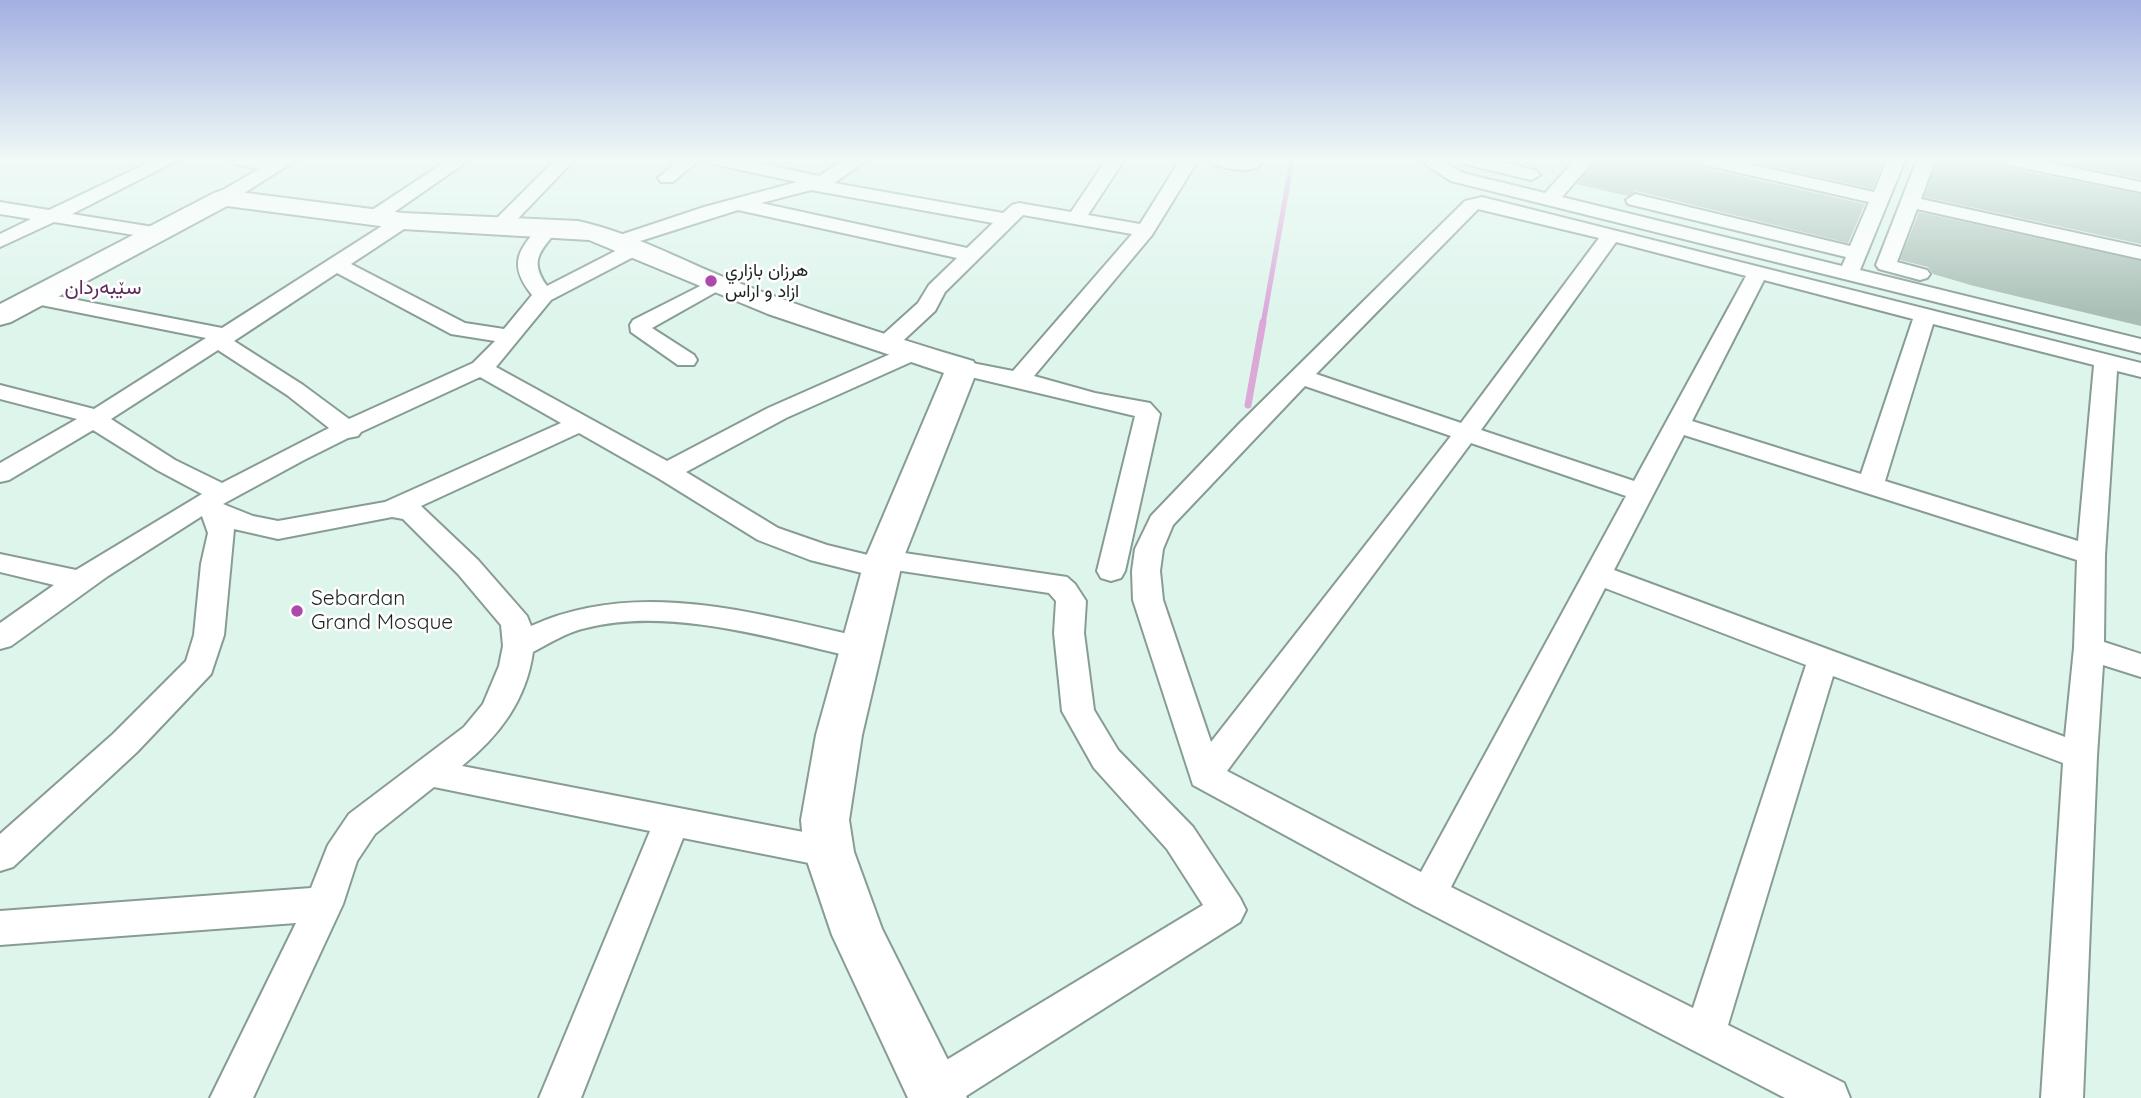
<!DOCTYPE html>
<html>
<head>
<meta charset="utf-8">
<style>
	body { margin:0 }
	canvas { display:block; background:#def5ec }
</style>
</head>
<body>
<canvas width="2141" height="1098"></canvas>
<script>
const ctx = document.querySelector('canvas').getContext('2d');
ctx.lineJoin = 'round';
function stroke(path, color, width, dash) { ctx.strokeStyle = color; ctx.lineWidth = width; ctx.lineCap = dash ? 'butt' : 'round'; ctx.setLineDash(dash || []); ctx.stroke(path); }
function paint(path, color) { ctx.fillStyle = color; ctx.fill(path, 'evenodd'); }
function write(font, color, halo, rows, align = 'center') {
  ctx.font = font + ' Quicksand,Vazirmatn,sans-serif'; ctx.lineWidth = 5; ctx.setLineDash([]); ctx.textBaseline = 'middle'; ctx.strokeStyle = halo; ctx.fillStyle = color; for (const [text, x, y, turn = 0] of rows) {
    ctx.save(); ctx.translate(x, y); ctx.rotate((+turn || 0) * Math.PI / 180); ctx.textAlign = isNaN(turn) ? turn : align; if (halo) ctx.strokeText(text, 0, 0); ctx.fillText(text, 0, 0); ctx.restore();
  }
}
const streamFar1 = new Path2D(`
	M1263,324L1292,160`);
const stream = new Path2D(`
	M1248,405L1263,322`);
const building = new Path2D(`
	M1596,160H1693L1704,168L1865,204L1848,243L1636,191L1628,196L1576,184Z
	M1743,160H1884L1872,189Z
	M1937,160H1997L2008,168L2141,194V244L1924,197Z
	M2050,160H2141V179Z
	M1919,212L2141,261V326L1974,286L1933,274L1928,267L1900,260Z`);
const street = new Path2D(`
	M154,160H178L72,214L166,229L169,233L166,237L159,239L54,222L0,247V234L31,219L0,214V202L49,210Z
	M232,160H296L230,202H216L214,198L216,194L259,169L235,164Z
	M448,160H469L380,222H366L363,218L366,214Z
	M555,160H574L507,230H493L490,226L493,222Z
	M679,160H699L673,182H661L658,178Z
	M710,160H745L819,176L845,160H867L834,183L1003,213L1012,205L1019,203L1071,212L1106,160H1124L1088,215L1140,224L1180,160H1198L1152,235L1034,376L1095,393L1150,403L1160,414L1125,571L1121,578L1111,581L1101,578L1097,571L1135,416L954,373L950,368L954,363L962,361L1013,371L1132,234L1023,215L945,292L935,311L893,350H877L874,345L877,340L918,303L929,285L957,258L738,210L637,242L646,248L643,252L551,300L496,367L667,461L768,408L904,348H920L923,353L920,358L786,418L686,472L778,528L827,545L872,556L874,552L884,550L1067,577L1075,584L1086,601L1084,633L1094,710L1118,750L1193,827L1240,898L1246,910L1240,922L963,1098H917L914,1091L920,1076L1203,905L1167,849L1094,768L1062,711L1054,633L1056,601L1049,593L895,570L892,575L882,578L810,560L758,540L658,478L579,433L421,506L478,560L527,616L531,626C637,578 754,613 861,637L872,640L876,648L872,656L861,659C778,640 671,606 586,628C567,632 550,643 533,652C526,701 499,736 462,766L829,837L842,841L847,852L842,863L829,867L683,838L581,1098H539L650,831L434,787L375,834L357,861L343,904L253,1098H210L296,923L0,945V911L311,888L328,845L349,814L464,727L483,704L499,666L503,646L501,625L458,574L403,519L392,517L278,539L234,529L224,635L211,674L137,752L13,867L0,871V834L113,734L186,661L194,635L201,564L208,533L202,516L108,576L11,646L0,649V623L54,585L0,572V554L76,570L202,494L157,470L93,430L9,480L0,482V463L77,419L0,399V385L94,409L206,338L36,304L28,303L25,298L28,293L36,292L222,328L396,217L403,215L413,221L410,225L351,264L465,323L504,329L532,295C508,265 517,250 542,224H556L559,228C543,249 527,259 547,286L625,246L614,245L611,241L614,237L704,207L797,182L713,164ZM811,190L993,223L967,248L761,203ZM337,273L451,334L495,341L473,363L349,419L303,385L234,341ZM218,350L287,395L329,428L222,483L175,460L111,419ZM480,377L561,423L385,502L278,521L253,516L223,504L304,460L348,438L358,436L361,432Z
	M1208,160H1254L1261,165C1251,174 1218,169 1208,160Z
	M1419,160H1441L1463,173L1545,193L1575,160H1594L1562,197L1842,266L1846,257L1628,204L1626,200L1635,194L1850,246L1869,202L1705,165L1696,160H1730L1874,192L1887,160H1905L1860,270L2141,339V353L1451,181Z
	M1462,160H1493L1537,171L1540,175L1531,180L1465,164Z
	M1917,160H1935L1921,199L2141,247V259L1917,209L1897,262L1927,270L1930,274L1927,278L1920,280L1879,269L1876,265Z
	M2000,160H2036L2141,182V192L2009,165Z
	M1482,197L2141,363V377L2117,371L2105,555L2104,642L2141,654V677L2103,665L2097,756L2083,1098H2041L2063,763L1833,676L1728,1025L1844,1083L1850,1098H1785L1415,906L1193,785L1133,600L1132,571L1135,549L1151,516L1239,424L1465,201ZM1478,209L1599,238L1461,423L1316,374ZM1616,242L1746,276L1634,481L1481,430ZM1764,280L1913,319L1861,474L1692,421ZM1933,324L2094,365L2078,541L1885,481ZM1305,386L1451,436L1211,742L1163,600L1160,571L1163,549L1173,525ZM1684,435L2077,560L2074,648L2065,737L1614,570ZM1471,443L1626,496L1421,872L1227,771ZM1605,588L1806,665L1693,1008L1451,887Z
	M716,278L723,280L726,284L723,288L652,328L694,355L697,360L694,365H678L631,332L630,325L633,320Z`);
const secondary = new Path2D(`
	M223,190L403,213L578,221C633,233 680,260 731,280C811,311 892,337 973,361L978,368L903,559L862,735L849,820L854,852L882,929L967,1098H908L832,935L804,852L801,820L816,735L865,559L944,373L768,314L589,240L403,229L227,206L11,322L0,325V304L214,193Z`);
const markers = [
	[711,281,7,"#ad48ac"],
	[297,611,7,"#ad48ac"]
];
const farPoinames = [
	["هرزان بازاري",725,271],
	["ازاد و اراس",725,292]
];
const farQuarternames = [
	["سێبەردان",103,288]
];
const poiNames = [
	["Sebardan",311,599],
	["Grand Mosque",311,623]
];
stroke(streamFar1, '#dba8d8', 5);
stroke(stream, '#dba8d8', 7);
paint(building, '#a9bfb6');
stroke(street, '#879c94', 4);
stroke(secondary, '#879c94', 4);
paint(street, '#fff');
paint(secondary, '#fff');
const sky = ctx.createLinearGradient(0, 0, 0, 314);
sky.addColorStop(0, '#a3afe2');
sky.addColorStop(0.51, '#f0faf6');
sky.addColorStop(1, '#f0faf600');
ctx.fillStyle = sky;
ctx.fillRect(0, 0, 2141, 314);
for (const [x, y, r, color] of markers) { const dot = new Path2D(); dot.arc(x, y, r, 0, 2 * Math.PI); ctx.fillStyle = color; ctx.fill(dot); stroke(dot, '#fff', 2.5); }
write('18px', '#1d2522', '#fff', farPoinames, 'left');
write('21px', '#5e2c5d', '#fff', farQuarternames);
write('21px', '#1d2522', '#fff', poiNames, 'left');
</script>
</body>
</html>
